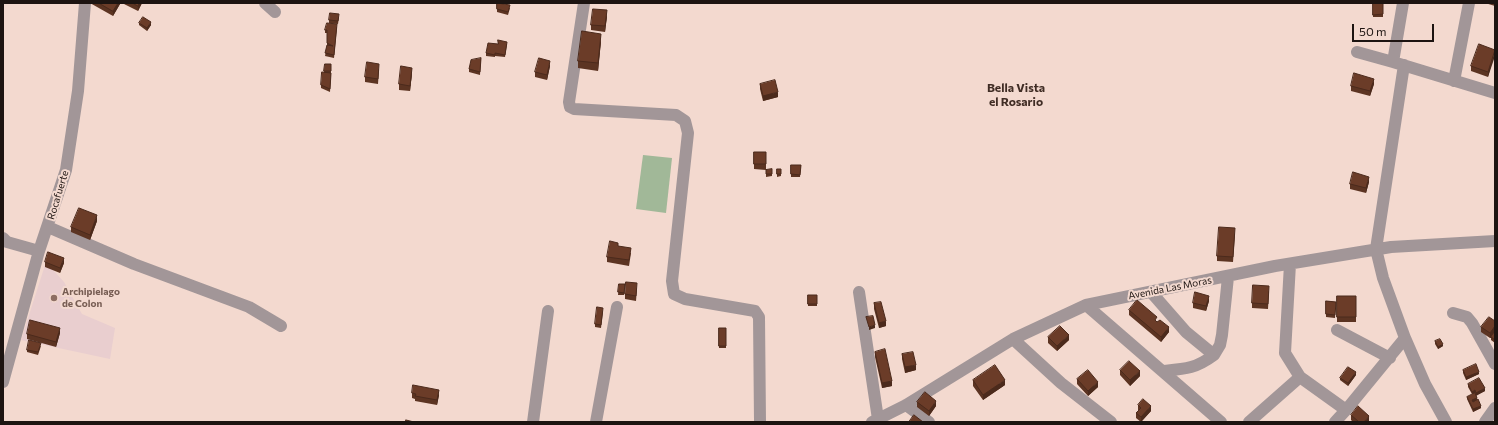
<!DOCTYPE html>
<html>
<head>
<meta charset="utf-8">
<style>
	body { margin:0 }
	#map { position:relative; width:1498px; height:425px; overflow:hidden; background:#f3d9cf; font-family:Commissioner,sans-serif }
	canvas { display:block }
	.frame { position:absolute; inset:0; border:4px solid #1d1411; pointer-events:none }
	.scale { position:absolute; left:1352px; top:24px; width:82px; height:18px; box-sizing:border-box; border:2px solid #1d1411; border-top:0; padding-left:5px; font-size:12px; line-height:14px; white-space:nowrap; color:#1d1411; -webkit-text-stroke:3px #f3d9cf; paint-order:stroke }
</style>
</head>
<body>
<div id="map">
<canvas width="1498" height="425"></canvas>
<div class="frame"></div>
<div class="scale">50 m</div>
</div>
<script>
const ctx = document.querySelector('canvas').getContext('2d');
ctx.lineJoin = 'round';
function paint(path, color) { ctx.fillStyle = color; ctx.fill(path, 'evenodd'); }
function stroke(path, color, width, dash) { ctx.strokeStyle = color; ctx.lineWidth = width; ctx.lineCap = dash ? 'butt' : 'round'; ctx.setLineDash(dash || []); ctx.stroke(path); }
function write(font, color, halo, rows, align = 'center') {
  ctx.font = font + ' Commissioner,sans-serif'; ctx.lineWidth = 4; ctx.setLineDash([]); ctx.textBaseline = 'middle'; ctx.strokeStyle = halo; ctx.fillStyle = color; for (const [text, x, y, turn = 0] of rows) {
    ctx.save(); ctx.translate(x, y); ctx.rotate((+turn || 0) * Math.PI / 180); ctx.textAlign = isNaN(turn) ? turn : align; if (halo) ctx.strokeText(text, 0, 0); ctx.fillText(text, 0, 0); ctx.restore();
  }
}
const education = new Path2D(`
	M46,262L64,282L82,314L115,328L110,359L21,340Z`);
const green = new Path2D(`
	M643,155L672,158L666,213L636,209Z`);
const minor = new Path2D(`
	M265,3L275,12
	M584,3L569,102L570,107L574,109L676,115L685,121L688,133L672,281L674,294L685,299L755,311L759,317L760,422
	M1403,3L1393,62L1495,93
	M1357,52L1393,62
	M1454,81L1469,3
	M48,227L134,264L249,307L281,326
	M3,238L7,242L39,251
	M859,292L878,419
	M1151,292L1186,332L1214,355L1220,345L1222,335L1228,277
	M1086,305L1221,422
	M1453,313L1467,317L1472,323L1495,364
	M1337,330L1390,358
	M1405,338L1425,384L1446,422
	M1013,339L1061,383L1111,422
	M1162,371C1185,369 1195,369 1214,355
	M1300,377L1346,410L1405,338L1383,278L1376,249L1404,65
	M3,382L39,251L66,170L78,91L85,3
	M906,405L929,422
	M533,422L548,311
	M596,422L617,307
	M872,422L906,405L1013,339L1086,305L1275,266L1391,247L1495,241
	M1249,422L1300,377L1285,353L1290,264
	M1335,422L1346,410
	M1485,422L1495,408`);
const wall = new Path2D(`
	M90,3H120V4L113,16Z
	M124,3H142L138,11L124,4Z
	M1373,3H1383V17H1373Z
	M1485,3H1495V6Z
	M510,8L508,15L497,12V9Z
	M607,16L605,32L591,30V25Z
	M339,17L338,24L329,23V20Z
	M139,23L151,25L147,31L139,25Z
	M337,27L334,58L325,56L327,46V33H325V30Z
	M601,41L598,71L578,68V61Z
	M498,44H507L505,57L495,56V57L486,56V53Z
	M1495,50L1488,77L1471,71V66Z
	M481,58L480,75L469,72V69Z
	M325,64H331V75L330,92L321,88V85L324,72Z
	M550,66L547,80L535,77V72Z
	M379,69L378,84L365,82V77Z
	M412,73L410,91L399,90V84Z
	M760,84L778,97L763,101L760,89Z
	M1374,84L1370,96L1351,91V86Z
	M754,152H766V170L772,169V176L766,177V170L754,169Z
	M791,165H801L800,177H791Z
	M777,169L781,174V176L777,177Z
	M1369,182L1366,193L1350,189V184Z
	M97,221L90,240L71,232V227Z
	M1235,233L1233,262L1217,261V256Z
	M618,246L631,253L629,266L607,262V257Z
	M45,262L64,263L60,273L45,267Z
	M619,284H625L624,295H618Z
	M637,288L636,301L625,299V294Z
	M1269,291L1268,309L1252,308V303Z
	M808,295H817V306H808Z
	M1337,296H1356V322H1337Z
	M1209,301L1206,311L1193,308V303Z
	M1326,301L1336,302L1335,318L1326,317Z
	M874,303L886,326L879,328L874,309Z
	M1129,310L1157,322L1169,332L1161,342L1129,315Z
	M603,311L601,328L595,327V324Z
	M1495,321V343L1491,340V338H1490L1481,332V327Z
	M719,328H726V348H719Z
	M60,333L56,347L27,339V334Z
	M1048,337L1069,340L1057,351L1048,343Z
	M1435,341L1443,346L1438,349L1435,344Z
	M41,346L38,355L27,352V350Z
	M875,352L892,386L882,388L875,357Z
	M902,354L916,370L905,373L902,359Z
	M1120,370L1140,376L1130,386L1120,375Z
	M1463,370L1479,374L1466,380L1463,373Z
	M1356,375L1348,386L1340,380V378Z
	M1077,379L1098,387L1088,396L1077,384Z
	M973,380L1005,385L983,400L973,386Z
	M1468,384L1485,391L1476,395L1477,400L1481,408L1473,412L1467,399V397L1475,393L1472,394L1468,387Z
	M412,393L439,395L437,405L415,401V399L412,398Z
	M917,402L936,406L929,416L917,407Z
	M1138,405L1151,411L1141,422L1136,418V413L1139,411L1138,410Z
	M1351,415L1369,421L1368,422H1353L1351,420Z`);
const shadedWall = new Path2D(`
	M118,3H120V4L113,16V11Z
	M139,3H142L138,11V6Z
	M607,10V16L605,32V26Z
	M151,22V25L147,31V28Z
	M601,34V41L598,71V63Z
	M1495,51V56L1488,77V72Z
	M550,61V66L547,80V75Z
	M412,68V73L410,91V86Z
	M1374,79V84L1370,96V91Z
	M778,92V97L763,101V96Z
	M1369,177V182L1366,193V188Z
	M97,215V221L90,240V235Z
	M64,258V263L60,273V268Z
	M1209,296V301L1206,311V306Z
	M886,321V326L879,328V323Z
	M875,325V328L869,330V327Z
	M1495,326V331L1490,338V333Z
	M1169,327V332L1161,342V337Z
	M60,328V333L56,347V342Z
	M1069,335V340L1057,351V346Z
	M1443,344V346L1438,349V347Z
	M916,365V370L905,373V367Z
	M1140,371V376L1130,386V380Z
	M1356,372V375L1348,386V383Z
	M1479,372V374L1466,380V377Z
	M1005,380V385L983,400V395Z
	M892,381V386L882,388V383Z
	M1098,382V387L1088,396V391Z
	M1485,388V391L1476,396V393Z
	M439,390V395L437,405V400Z
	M1475,390V393L1472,394V392Z
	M1477,398V400L1472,402V400Z
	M936,401V406L929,416V411Z
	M1151,406V411L1141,422V417Z
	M1481,406V408L1473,412V409Z
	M1369,416V421L1368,422H1364Z`);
const building = new Path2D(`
	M99,3H118L113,11Z
	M133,3H139L138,6Z
	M497,3L510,5L508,12L497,9Z
	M1373,3H1383V14L1373,15Z
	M593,9L607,10L605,26L591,25Z
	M330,13L339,14L338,21L329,20Z
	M143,17L151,22L147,28L139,23Z
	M327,23L337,24L334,55L325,53L327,45L333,46L327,43V30H325Z
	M582,31L601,34L598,63L578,61Z
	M498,40L507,42L505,55L495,53V55L486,53L488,43L498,44Z
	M1479,44L1495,50L1488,72L1471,66Z
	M481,58L480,72L469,69L471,60Z
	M539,58L550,61L547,75L535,72Z
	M367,62L379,64L378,79L365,77Z
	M325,64H331V71H324Z
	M401,66L412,68L410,86L399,84Z
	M322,72L331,73L330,89L321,85Z
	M1354,73L1374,79L1370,91L1351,86Z
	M775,80L778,92L763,96L760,84Z
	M754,152H766V164H754Z
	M791,165H801L800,175L791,174Z
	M772,169V174H766V170Z
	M777,169H781V174H777Z
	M1353,172L1369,177L1366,188L1350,184Z
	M79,208L97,215L90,235L71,227Z
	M1219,227L1235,228L1233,257L1217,256Z
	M610,241L618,243V246L631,248L629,260L607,257Z
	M48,252L64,258L60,268L45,262Z
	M626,282L637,283L636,296L625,294Z
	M619,284H625L624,293L618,292Z
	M1253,285L1269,286L1268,304L1252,303Z
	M1195,292L1209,296L1206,306L1193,303Z
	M808,295H817V304H808Z
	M1337,296H1356V317H1337Z
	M1137,300L1157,317L1155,320L1157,322L1160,320L1169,327L1161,337L1129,310Z
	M1326,301L1336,302L1335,315L1326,314Z
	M881,302L886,321L879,323L874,303Z
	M597,307L603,308L601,325L595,324Z
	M873,316L875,325L869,327L866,317Z
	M1489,317L1495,321V326L1490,333L1481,327Z
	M30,320L60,328L56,342L27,334Z
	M1060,326L1069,335L1057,346L1048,337Z
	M719,328H726V346H719Z
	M1495,331V340L1491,337Z
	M1440,339L1443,344L1438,347L1435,341Z
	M29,340L41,343L38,352L27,350Z
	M885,349L892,381L882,383L875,352Z
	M913,352L916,365L905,367L902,354Z
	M1129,361L1140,371L1130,380L1120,370Z
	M1476,364L1479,372L1466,377L1463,370Z
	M995,365L1005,380L983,395L973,380Z
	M1348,367L1356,372L1348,383L1340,378Z
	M1088,370L1098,382L1088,391L1077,379Z
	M1479,378L1485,388L1476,393L1475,390L1472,392L1468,384Z
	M413,385L439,390L437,400L415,396L416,394L412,393Z
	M925,392L936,401L929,411L917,402Z
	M1475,393L1477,398L1472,400L1473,402L1478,399L1481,406L1473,409L1467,397Z
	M1143,399L1151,406L1141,417L1136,413L1141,408L1138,405Z
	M1358,406L1369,416L1364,422H1359L1351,415Z
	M914,415L923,422H909Z
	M406,420L414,422H406Z`);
const markers = [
	[54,298,4,"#8d6e63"]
];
const streetNames = [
	["Rocafuerte",58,195,-73],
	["Avenida Las Moras",1170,288,-11]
];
const educationNames = [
	["Archipielago",62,292],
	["de Colon",62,304]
];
const quarterNames = [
	["Bella Vista",1016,88],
	["el Rosario",1016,102]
];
paint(education, '#e9cecf');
paint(green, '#a1b898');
stroke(minor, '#a29698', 12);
paint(wall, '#5c3422');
paint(shadedWall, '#4b2a1c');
paint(building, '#6b3c28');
stroke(building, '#4b2a1c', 1);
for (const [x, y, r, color] of markers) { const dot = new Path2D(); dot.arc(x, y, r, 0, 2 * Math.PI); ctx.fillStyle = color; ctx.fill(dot); stroke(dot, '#f3d9cf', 1.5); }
write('10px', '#1d1411', '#f3d9cf', streetNames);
write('bold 10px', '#785e54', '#f3d9cf', educationNames, 'left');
write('bold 12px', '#402d25', '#f3d9cf', quarterNames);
</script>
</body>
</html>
